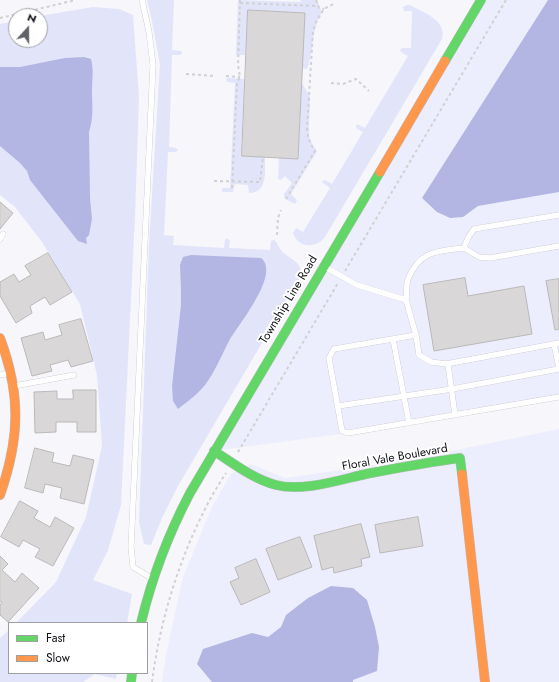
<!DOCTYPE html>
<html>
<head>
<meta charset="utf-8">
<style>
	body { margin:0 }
	#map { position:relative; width:559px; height:682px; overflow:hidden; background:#f6f6fb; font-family:Jost,sans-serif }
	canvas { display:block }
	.legend { position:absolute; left:8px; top:622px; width:140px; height:52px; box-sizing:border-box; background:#fff; border:1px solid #9fa0a2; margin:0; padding:5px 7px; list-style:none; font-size:12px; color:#101116 }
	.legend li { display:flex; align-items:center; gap:8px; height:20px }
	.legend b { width:20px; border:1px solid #9fa0a2 }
	.north { position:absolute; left:8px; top:8px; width:40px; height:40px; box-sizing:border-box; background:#fff; border:1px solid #9fa0a2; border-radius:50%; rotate:21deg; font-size:11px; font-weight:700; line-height:16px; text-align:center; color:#101116 }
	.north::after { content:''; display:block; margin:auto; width:14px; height:18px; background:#606166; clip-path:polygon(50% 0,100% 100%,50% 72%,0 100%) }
</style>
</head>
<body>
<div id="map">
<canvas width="559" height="682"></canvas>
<ul class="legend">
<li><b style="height:5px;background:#63d668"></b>Fast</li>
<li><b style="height:5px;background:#ff974d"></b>Slow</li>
</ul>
<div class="north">N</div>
</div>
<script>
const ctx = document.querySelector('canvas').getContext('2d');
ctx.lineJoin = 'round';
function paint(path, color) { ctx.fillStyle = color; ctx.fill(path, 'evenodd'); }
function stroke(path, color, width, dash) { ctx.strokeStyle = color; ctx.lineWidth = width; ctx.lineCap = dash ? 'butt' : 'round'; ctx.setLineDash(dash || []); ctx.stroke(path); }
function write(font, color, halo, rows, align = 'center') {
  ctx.font = font + ' Jost,sans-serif'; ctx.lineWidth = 4; ctx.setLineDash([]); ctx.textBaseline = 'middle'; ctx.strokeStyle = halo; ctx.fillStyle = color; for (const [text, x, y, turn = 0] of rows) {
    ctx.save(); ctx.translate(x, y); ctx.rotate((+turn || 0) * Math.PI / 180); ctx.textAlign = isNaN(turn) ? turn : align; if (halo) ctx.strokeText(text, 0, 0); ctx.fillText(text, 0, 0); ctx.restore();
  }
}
const built = new Path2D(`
	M481,0H559V397L348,433L214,451Z
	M559,429V682H162L166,655L183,577L212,507L231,474L251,464L285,478L402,461Z`);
const green = new Path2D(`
	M147,0H174L172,50L181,51L182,53L180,55H172L169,147L176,148L178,150L176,152H168L164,235L174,236L173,245L224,248L225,240L227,238L230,241L229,248L270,250L271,241L274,240C278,243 278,246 281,250C290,261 304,260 300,278L178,486L162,518L151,545L144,544L139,522L149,244L160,64L152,21Z
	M238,0L301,2V0H317L322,12C311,32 314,47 308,67L307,69L302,68L305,13L249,10L246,55H236Z
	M407,5H410C424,13 447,20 442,39L325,237C316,249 298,248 293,233L296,228L303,232L330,188L323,183L322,181L325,180L332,184L363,132L356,128L357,124L365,128L408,56L401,52L400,50L402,48H411L412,11H404L403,7Z
	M93,7L119,9L133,15L139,98L135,216L121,505L108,550L93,580L132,594L127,623H16L56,582L86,517L102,446L97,375L80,304L42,242L15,207L0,195V24L16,21V40H40V16Z
	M226,78L245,79L242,156L265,157C265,171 268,193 249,193L248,185L235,184L233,192H223L222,191V188H230L235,83L227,82Z
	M302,83L310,97L309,122V136L312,144L317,151L291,194L297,200L295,204L284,198V194L292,183L285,176L281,180L278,179L279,158L298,159Z
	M9,630V673H117L116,679L95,674L83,682H0V638Z`);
const water = new Path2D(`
	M548,0H559V192L478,206L463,217L450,218L437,212L422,198Z
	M84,57L91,59C94,71 92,79 92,91C92,106 94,116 89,132L90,198L92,219L89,235L86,238L87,244L78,241L30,180L27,171L20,163L0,146V67H20L65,58Z
	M191,255L261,258C281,274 238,325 229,341C221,356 215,372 205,385C198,394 187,402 178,409L173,401L172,386L181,305V290L180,265L183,257Z
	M331,586L353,588L367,600L375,627L379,647L377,671L353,680V682H212L197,664L203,649L252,633L268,637L281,627L286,615L308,598Z`);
const building = new Path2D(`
	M248,10L305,13L298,159L242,156Z
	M0,202L13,213L0,229Z
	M48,253L72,292L50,305L45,297L30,306L32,313L16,323L0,296V282L14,274L19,282L31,275L25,266Z
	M465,278L468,296L524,286L532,334L434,351L423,285Z
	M559,279V329L555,330L546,281Z
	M81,319L93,361L71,367L68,360L50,365L52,371L32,376L21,338L43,332L45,340L62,335L59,325Z
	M73,390H96V432H77V422H56V432L35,433L34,392L57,391V399H73Z
	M35,448L54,453L52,462L70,466L73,455L94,460L84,504L60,498L62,488L45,484L43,493L25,488Z
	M20,501L38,511L34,518L50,527L55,517L74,528L53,566L35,557L40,549L23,540L19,547L1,537Z
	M418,517L423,546L380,553L375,525Z
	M361,524L370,557L361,559L362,566L334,573L333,567L322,570L314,536Z
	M300,537L312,567L278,580L266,549Z
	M0,556L8,564L2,570L15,582L22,573L39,588L8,622L0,615V605L2,602L0,601Z
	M256,559L270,592L241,605L230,582L239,578L235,568Z`);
const path = new Path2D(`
	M316,0L319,8L324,9
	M240,3L318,6
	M0,18L76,0
	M186,74L215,76
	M226,76L240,77
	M331,83L343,84L356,79L369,91
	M214,181L260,182L263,157
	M232,188L237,82L240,77L238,65L240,0
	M286,199L315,151C310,144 308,138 307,129L313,31L316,22L324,9L335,3
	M277,235L278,218L281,210
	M345,271L506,0
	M238,452L338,283
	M152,682C160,621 178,562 206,507C212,495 219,484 226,473`);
const lane = new Path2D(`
	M142,0L149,32L153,65L131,547L133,567L153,579
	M0,239L3,234
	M464,248L479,257L490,258L559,246
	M325,267L357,285L406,300L416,335L334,349L329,358L342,431L348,433L559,397
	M406,300C407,294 406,285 408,279C420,250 438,251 464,248L468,238L474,229L559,215
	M416,335L419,355L431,362L446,364L559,343
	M393,339L409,423
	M554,344L559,368
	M448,364L455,415
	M0,375L10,373
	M14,386L74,375
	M338,406L452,389L559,369`);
const fast = new Path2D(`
	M445,61L481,0
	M214,451C233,463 253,479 276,485C303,492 339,480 366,474C397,468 429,462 460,458L462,474
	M141,623C152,577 168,535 190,493L380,172
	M131,682L132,673`);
const slow = new Path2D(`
	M380,172L445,61
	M0,338C21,394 20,438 0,495
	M462,474L485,682`);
const streetNames = [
	["Township Line Road",289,300,-59],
	["Floral Vale Boulevard",395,458,-10]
];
paint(built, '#edeefd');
paint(green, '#e2e4fa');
paint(water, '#b3b6e2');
paint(building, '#d9d7d7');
stroke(building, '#bbb8b8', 1);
stroke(lane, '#bcbdc2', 6);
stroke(fast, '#bcbdc2', 10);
stroke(slow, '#bcbdc2', 10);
stroke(path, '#d1d1d3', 2, [3, 3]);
stroke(lane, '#fefefe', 5.5);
stroke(fast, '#63d668', 9);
stroke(slow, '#ff974d', 9);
write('12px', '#101116', '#fff', streetNames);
</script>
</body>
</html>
